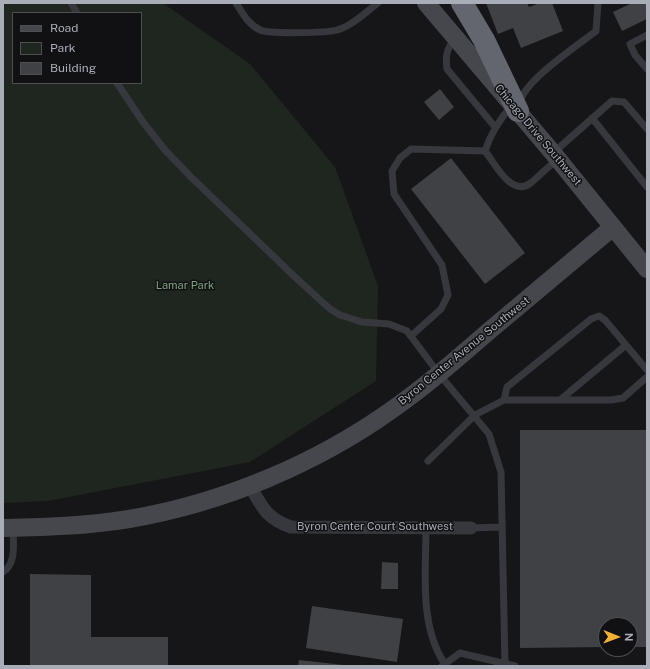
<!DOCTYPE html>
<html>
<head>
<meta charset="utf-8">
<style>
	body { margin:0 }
	#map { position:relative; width:650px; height:669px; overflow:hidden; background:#161618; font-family:"Public Sans",sans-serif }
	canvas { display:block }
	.frame { position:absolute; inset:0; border:4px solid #a8adb8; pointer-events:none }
	.legend { position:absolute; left:12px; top:12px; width:130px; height:72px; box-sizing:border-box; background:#111113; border:1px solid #4d4f55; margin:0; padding:5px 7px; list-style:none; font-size:12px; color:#a8adb8 }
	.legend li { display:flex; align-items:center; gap:8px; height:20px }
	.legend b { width:20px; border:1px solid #4d4f55 }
	.north { position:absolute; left:598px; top:617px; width:40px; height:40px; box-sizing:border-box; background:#111113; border:1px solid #4d4f55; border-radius:50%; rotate:91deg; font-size:11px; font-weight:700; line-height:16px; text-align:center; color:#a8adb8 }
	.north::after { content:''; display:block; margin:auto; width:14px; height:18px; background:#f2b134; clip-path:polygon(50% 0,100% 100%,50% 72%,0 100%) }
</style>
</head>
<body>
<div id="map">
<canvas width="650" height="669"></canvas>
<div class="frame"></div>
<ul class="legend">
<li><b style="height:5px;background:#45474d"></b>Road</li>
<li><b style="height:11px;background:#1e261f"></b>Park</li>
<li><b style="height:11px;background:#404145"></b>Building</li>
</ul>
<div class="north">N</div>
</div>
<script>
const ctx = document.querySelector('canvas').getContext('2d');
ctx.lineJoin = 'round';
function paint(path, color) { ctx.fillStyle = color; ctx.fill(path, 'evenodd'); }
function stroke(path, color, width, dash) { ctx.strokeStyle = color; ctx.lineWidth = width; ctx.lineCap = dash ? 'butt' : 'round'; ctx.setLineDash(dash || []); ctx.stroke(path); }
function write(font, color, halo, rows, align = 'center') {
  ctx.font = font + ' "Public Sans",sans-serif'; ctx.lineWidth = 3; ctx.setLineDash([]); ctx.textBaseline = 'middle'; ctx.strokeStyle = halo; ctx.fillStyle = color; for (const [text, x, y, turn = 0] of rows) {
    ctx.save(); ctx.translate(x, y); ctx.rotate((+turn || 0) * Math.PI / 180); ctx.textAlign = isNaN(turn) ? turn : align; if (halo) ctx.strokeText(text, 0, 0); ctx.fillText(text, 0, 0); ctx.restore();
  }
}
const green = new Path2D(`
	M3,3H163L250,64L335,167L378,286L376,381L250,462L48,501L3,503ZM13,13H141V83H13Z`);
const building = new Path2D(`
	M486,3H527L529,7L540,3H552L563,31L521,48L513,28L498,34Z
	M632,3H647V19L622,31L613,12Z
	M440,89L454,107L439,120L424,102Z
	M451,158L525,253L485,284L411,189Z
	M520,430H647V647H630V625H606V647L520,648Z
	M382,562L398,563V589H381Z
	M30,574L91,575V637H168V666H30Z
	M312,606L403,619L397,662L306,648Z
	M299,660L344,665V666H298Z`);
const service = new Path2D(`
	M71,3L77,13
	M236,3C243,14 248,24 260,30C268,34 327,33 337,30C352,26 366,12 378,3
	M647,35L630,44L635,55L647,69
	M455,38C447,49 445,55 447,69L495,127
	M117,83L143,122L165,150L191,177L295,277L330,309L340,315L362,322L389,324L407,331L439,374L489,434L501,472L505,665
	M520,102C525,80 577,46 596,31L598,3
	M592,118L647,187
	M485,151C496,165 512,199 532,182C541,174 549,166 558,159
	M553,153L612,101L624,102L647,129
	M411,336L441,309L448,295L442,265L394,194L392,171L400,158L411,149L485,151C491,132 500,119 512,105
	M504,400L507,387L591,319L599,316L605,320L647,370
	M560,400L626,345
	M428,461L475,415L504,400H611L623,398L647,377
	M426,527C426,572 419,624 444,663
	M471,528L502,527
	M3,572C17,563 13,542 13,528
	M442,666L460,653L515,666`);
const minor = new Path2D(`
	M250,486C262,507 267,519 291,527L471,528`);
const secondary = new Path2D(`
	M426,3L553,153L647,269
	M3,528C45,527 87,526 129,519C223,503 316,464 393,409C427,385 458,358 489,331C530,297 571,262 613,227`);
const motorway = new Path2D(`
	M462,3L484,40L518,111`);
const streetNames = [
	["Chicago Drive Southwest",538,135,50],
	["Byron Center Avenue Southwest",464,351,-39],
	["Byron Center Court Southwest",375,527]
];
const parkNames = [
	["Lamar Park",185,286]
];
paint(green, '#1e261f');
paint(building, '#404145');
stroke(service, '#37383d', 7);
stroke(minor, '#37383d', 13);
stroke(secondary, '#45474d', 18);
stroke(motorway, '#63666e', 22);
write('11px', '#a8adb8', '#111113', streetNames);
write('11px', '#7fa381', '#111113', parkNames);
</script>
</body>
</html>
